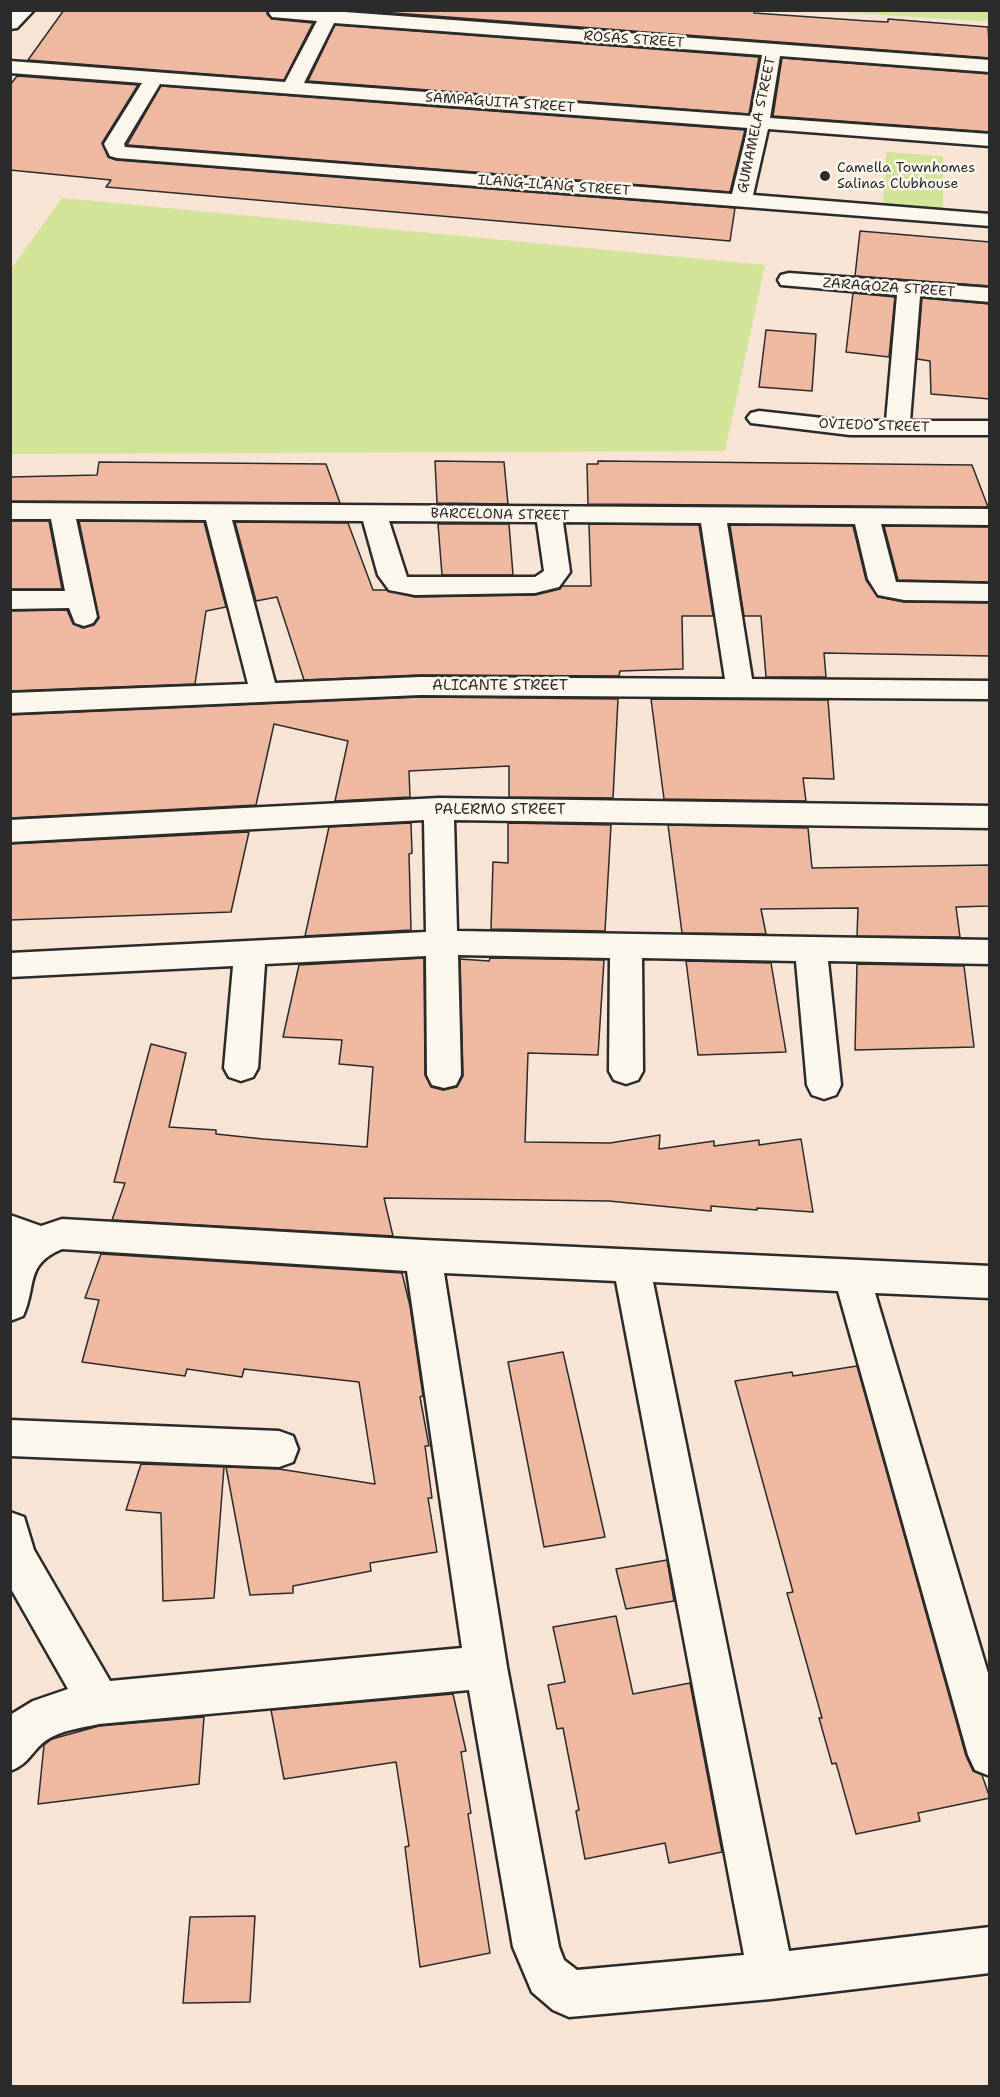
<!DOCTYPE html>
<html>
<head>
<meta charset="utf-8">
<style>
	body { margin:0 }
	#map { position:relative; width:1000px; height:2097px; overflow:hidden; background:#f7e4d5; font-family:"Shantell Sans",sans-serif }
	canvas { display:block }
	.frame { position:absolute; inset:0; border:12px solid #2b2b2b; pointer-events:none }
</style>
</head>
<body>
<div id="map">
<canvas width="1000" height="2097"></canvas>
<div class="frame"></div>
</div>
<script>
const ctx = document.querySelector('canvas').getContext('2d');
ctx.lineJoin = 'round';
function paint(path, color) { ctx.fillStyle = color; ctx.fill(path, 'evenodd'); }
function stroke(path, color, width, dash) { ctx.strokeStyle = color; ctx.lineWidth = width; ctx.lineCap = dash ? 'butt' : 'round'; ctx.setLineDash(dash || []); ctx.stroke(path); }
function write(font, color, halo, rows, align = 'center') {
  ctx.font = font + ' "Shantell Sans",sans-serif'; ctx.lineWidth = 5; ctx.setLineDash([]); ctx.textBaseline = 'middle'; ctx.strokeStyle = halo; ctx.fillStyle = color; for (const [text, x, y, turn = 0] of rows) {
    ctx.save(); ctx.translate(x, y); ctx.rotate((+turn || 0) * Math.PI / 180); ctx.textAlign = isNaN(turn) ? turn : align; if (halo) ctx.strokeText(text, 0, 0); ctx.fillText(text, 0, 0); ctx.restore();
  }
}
const green = new Path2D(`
	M823,11H989V21H976Z
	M886,152L943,156V209L883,204Z
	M62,198L765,265L725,451L11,454V269Z`);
const building = new Path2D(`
	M64,10H268L267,14L272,19L313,23L284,80L28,60Z
	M355,10H754V13L868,21L888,22V19L988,27L990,58Z
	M335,25L759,57L749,114L308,81Z
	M782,58L990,74V132L773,116Z
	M17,76L138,85L102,143L108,157L116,160L735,208L730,241L106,187L111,180L10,170V85Z
	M161,86L745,130L730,192L127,145Z
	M860,231L990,242V286L855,276Z
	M853,293L895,297L889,357L846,352Z
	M922,298L990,304V399L931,394L930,361L917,359Z
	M766,330L816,334L812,391L759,387Z
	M435,461L504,462L508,504L437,503Z
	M598,461L972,465L988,507L588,504L587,464H598Z
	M99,462L326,464L340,503L10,501V477L97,475Z
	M10,521H49L62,589H10Z
	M79,521L204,522L226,607L206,611L195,684L10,691V611L67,610L73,624L83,628L94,625L99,618Z
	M235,522L348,523L373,590H386L415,597L535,595L560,589L562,586H591L589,524L699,525L713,616H682L683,669L620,671L619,676L420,675L304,680L277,597L256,601Z
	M438,524H509L513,575H442Z
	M730,525L853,526L866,580L878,597L904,602L990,603V656L824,653L826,677H766L761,616H744Z
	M884,526L990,527V582L898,580Z
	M420,697L618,699L613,798L509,797V766L409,771L410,797L335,801L348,741L274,724L256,805L10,818V715Z
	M651,699L828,700L834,779L803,778L806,801L664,799Z
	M411,823L412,853L409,854L411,930L305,936L329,827Z
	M508,823L611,825L605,931L491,929L493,862L508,863Z
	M668,825L808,828L812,868L990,865V906L956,907L960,937L857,936L858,908L761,909L766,934L682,933Z
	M249,832L231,912L10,920V844Z
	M424,958L425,1075L431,1087L443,1090L457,1087L463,1076L460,959L489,961L490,958L604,960L598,1055L528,1053L525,1142L610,1143L660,1135L659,1149L714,1141V1146L759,1140V1145L801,1139L813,1212L757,1208V1210L711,1206V1211L609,1201L384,1198L393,1236L112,1220L125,1183L114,1182L151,1044L186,1053L169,1127L216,1130V1134L263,1139L367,1147L373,1067L339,1064L342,1040L283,1037L299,965Z
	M686,961L771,963L786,1052L698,1055Z
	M857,964L964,966L974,1047L855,1050Z
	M101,1254L402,1273L410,1306L423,1396L420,1397L429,1446H425L432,1498H428L437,1552L370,1563L371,1571L293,1586V1593L250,1595L226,1467L279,1469L375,1484L359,1382L244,1369L242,1377L187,1369L185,1376L82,1362L99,1300L85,1298Z
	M563,1352L605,1537L544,1547L508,1362Z
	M857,1366L966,1756L973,1771L982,1775L990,1798L918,1813L920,1821L856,1834L836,1763L832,1764L819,1718H822L787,1593L793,1592L735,1381L792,1372L793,1376Z
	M141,1464L224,1467L214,1598L163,1601L161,1513L126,1510Z
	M667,1560L674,1601L626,1609L616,1569Z
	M616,1616L633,1694L690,1683L722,1852L669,1863L665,1843L585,1859L576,1811L579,1810L563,1728L557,1729L548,1685L565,1682L553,1627Z
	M453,1694L466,1751L461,1752L471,1813L468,1814L490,1953L420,1967L405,1847L409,1846L396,1762L284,1779L271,1710Z
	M204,1717L199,1784L38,1804L44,1745L52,1739L99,1726Z
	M255,1916L250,2002L183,2003L190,1917Z`);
const minor = new Path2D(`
	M14,10H34L17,28L10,29V14Z
	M271,10H318L990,60V72L780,56L770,118L990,134V146L768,129L753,195L990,214V226L117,158L110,156L104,144L142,83L10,73V61L285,82L317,21L272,17L269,13ZM334,23L762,55L751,116L304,83ZM160,84L748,128L732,194L125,147L124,144Z
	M789,273L990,288V302L920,296L910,421H990V435H850L751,423L747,418L751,413L759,411L850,421H886L897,295L781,285L778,280L781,275Z
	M10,503L990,509V525L881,524L896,582L990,584V601L904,600L878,595L868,579L855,524L727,523L752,679L990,681V699L420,695L10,713V693L248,684L206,520L76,519L97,617L93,623L84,626L75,623L69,608L10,609V591H65L51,519H10ZM232,520L363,521L378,575L389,590L415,595L535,593L559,587L570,572L563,522L701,523L725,679L420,677L275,683ZM389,521L537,522L544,571L535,577H407Z
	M439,798L990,806V828L454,820L457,931L990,940V964L828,961L841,1085L836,1095L824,1099L812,1095L807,1085L796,961L642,958L643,1071L638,1080L626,1084L614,1080L609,1071L610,958L458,955L461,1075L456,1085L444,1088L432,1085L427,1075L426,956L265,964L258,1068L253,1077L241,1081L229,1077L224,1068L233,966L10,977V953L426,932L424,820L10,842V820Z
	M10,1215L41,1226L62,1219L423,1240L990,1266V1298L875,1293L990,1680V1776L975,1770L968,1755L838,1291L653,1282L789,1951L990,1927V1973L771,1999L569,2017L553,2010L532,1992L513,1947L469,1690L99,1724C81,1728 61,1730 45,1741C30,1753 30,1763 10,1771V1715L33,1701L68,1689L10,1587V1512L24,1517L34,1550L110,1681L462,1648L407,1271L62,1249C24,1265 37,1286 23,1316L10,1321ZM444,1273L616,1281L744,1955L577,1970L564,1960L559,1947L507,1667Z
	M10,1420L279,1431L293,1436L298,1449L293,1462L279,1467L10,1456Z`);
const markers = [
	[825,176,6,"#2b2b2b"]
];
const farStreetnames = [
	["ROSAS STREET",634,40,4],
	["SAMPAGUITA STREET",500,103,4],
	["GUMAMELA STREET",757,125,-78],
	["ILANG-ILANG STREET",554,186,4],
	["ZARAGOZA STREET",889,288,4],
	["OVIEDO STREET",874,426,2],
	["BARCELONA STREET",500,515,1]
];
const farPoinames = [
	["Camella Townhomes",837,168],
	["Salinas Clubhouse",837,184]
];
const streetNames = [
	["ALICANTE STREET",500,686],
	["PALERMO STREET",500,810]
];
paint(green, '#d2e498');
paint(building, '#eeb9a0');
stroke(building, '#2b2b2b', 1.5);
stroke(minor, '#2b2b2b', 5);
paint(minor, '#fbf7ec');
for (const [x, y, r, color] of markers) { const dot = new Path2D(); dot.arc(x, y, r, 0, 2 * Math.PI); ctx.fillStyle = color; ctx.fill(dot); stroke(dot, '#fbf7ec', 2); }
write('14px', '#2b2b2b', '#fbf7ec', farStreetnames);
write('14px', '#2b2b2b', '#fbf7ec', farPoinames, 'left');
write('15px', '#2b2b2b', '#fbf7ec', streetNames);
</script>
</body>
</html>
